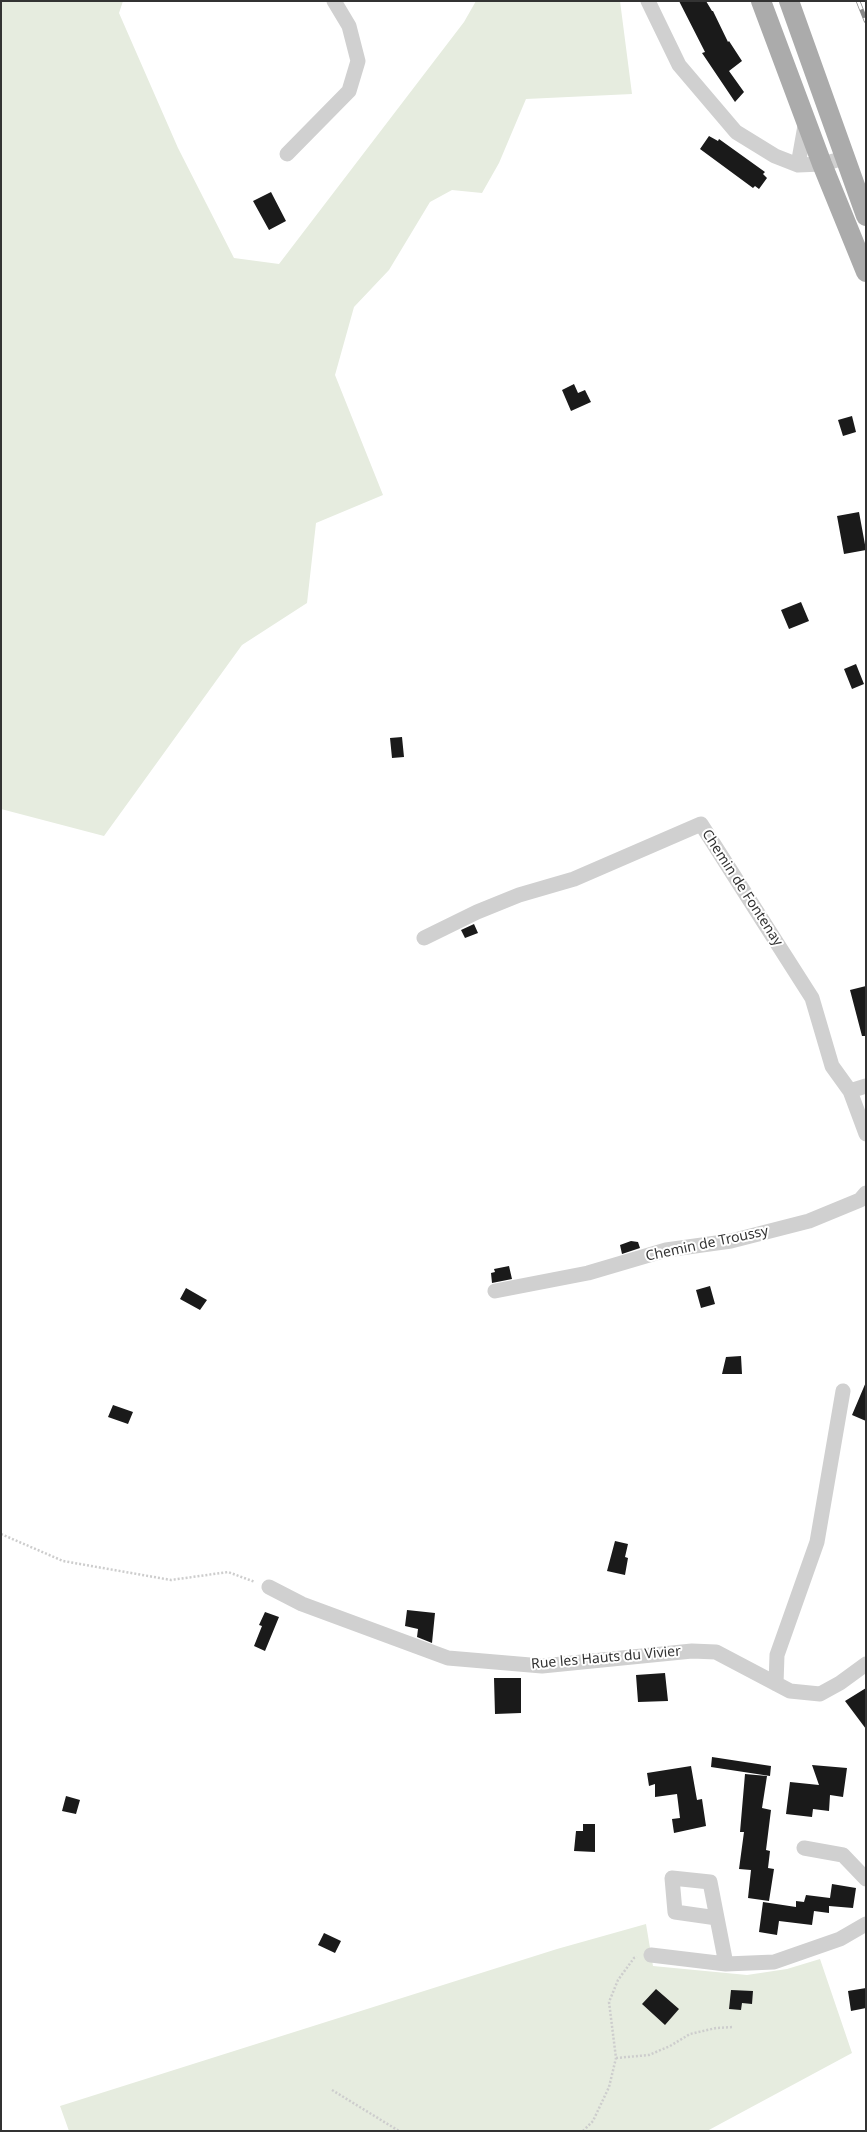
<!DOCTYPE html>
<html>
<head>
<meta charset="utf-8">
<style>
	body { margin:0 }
	#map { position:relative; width:867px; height:2132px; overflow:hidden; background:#fff; font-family:"Noto Sans",sans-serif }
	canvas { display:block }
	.frame { position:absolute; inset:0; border:2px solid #333; pointer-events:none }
</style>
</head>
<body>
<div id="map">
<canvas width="867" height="2132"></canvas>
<div class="frame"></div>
</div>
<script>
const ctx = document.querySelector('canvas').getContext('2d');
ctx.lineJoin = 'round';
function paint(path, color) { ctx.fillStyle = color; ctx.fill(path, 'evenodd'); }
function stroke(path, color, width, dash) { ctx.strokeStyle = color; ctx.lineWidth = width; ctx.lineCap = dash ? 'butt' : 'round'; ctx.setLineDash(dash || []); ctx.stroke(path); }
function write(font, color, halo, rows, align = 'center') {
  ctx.font = font + ' "Noto Sans",sans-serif'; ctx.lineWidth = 4; ctx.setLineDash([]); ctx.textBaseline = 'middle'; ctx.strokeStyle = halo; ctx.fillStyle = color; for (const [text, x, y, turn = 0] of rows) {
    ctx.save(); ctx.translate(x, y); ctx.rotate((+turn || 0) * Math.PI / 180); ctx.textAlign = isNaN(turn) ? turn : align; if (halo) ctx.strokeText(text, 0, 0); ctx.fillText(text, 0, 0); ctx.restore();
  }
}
const green = new Path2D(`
	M1,1H123L119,13L178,148L234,258L279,264L464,22L476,1H620L632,94L526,99L499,163L482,193L452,190L430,202L389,270L354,307L335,375L383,495L316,523L307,603L242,645L104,836L1,809Z
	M646,1924L653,1966L747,1975L787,1969L820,1959L852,2053L707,2131H69L60,2106L557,1949Z`);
const building = new Path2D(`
	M679,1H706L712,11H713L728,42L729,41L742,61L729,71L744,92L735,102L702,53L705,52Z
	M709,136L718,141L719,139L765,172L763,174L767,178L759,189L755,186L753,188L700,149Z
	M271,192L286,221L269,230L253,201Z
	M574,384L578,393L585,390L591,402L571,411L562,390Z
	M852,416L856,432L843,436L838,420Z
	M859,512L866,550L844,554L837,516Z
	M801,602L809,621L789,629L781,610Z
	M856,664L864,684L852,689L844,669Z
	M402,737L404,757L392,758L390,738Z
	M474,924L478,933L465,938L461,930Z
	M866,986V1036H862L850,990Z
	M631,1241L638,1242L640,1248L622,1254L620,1245Z
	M509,1266L512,1279L492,1283L491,1273L495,1272L494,1269Z
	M710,1286L715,1304L701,1308L696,1290Z
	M186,1288L207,1300L200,1310L180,1299Z
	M741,1356L742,1374H722L726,1357Z
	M866,1382V1421L852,1415Z
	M113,1405L133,1412L128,1424L108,1417Z
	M615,1541L628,1544L625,1557L628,1558L625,1575L607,1571Z
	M407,1610L435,1613L432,1643L417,1637L418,1629L405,1626Z
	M265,1612L279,1617L265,1651L254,1646L262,1626L259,1625Z
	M665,1673L668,1701L638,1702L636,1675Z
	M494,1678H521V1713L495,1714Z
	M866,1688V1729L845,1701Z
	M712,1757L771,1766L770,1776L711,1767Z
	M812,1765L847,1768L843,1797L830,1795L829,1811L813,1809L812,1817L786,1814L790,1782L819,1785Z
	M691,1766L697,1800L702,1799L706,1826L674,1833L672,1819L680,1818L677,1794L655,1797V1784L649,1786L647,1773Z
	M745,1774L767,1776L762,1808L771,1810L766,1850L770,1851L768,1868L774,1869L769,1901L748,1898L751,1870L739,1869L744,1832H740Z
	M66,1796L80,1800L76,1814L62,1811Z
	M583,1824H595V1852L574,1851L576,1831H583Z
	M832,1884L856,1888L853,1908L829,1906V1913L814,1911L812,1925L779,1921L777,1935L759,1932L763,1902L796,1907V1901L804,1902L806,1895L830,1898Z
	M324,1933L341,1941L335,1953L318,1945Z
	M866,1988V2008L851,2011L848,1991Z
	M656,1989L679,2009L665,2025L642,2004Z
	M731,1990L753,1991L752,2004L742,2003L741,2010L729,2009Z`);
const path = new Path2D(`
	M1,1534L63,1561L171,1580L228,1572L255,1582
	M616,2058L649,2055L670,2046L690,2034L716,2028L733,2027
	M332,2090L399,2131
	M583,2131L593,2121L609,2087L616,2058L609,2002L618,1980L634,1958L637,1957`);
const minor = new Path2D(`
	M648,1L679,65L736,132L775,156L798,165L822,164L845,158
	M287,154L349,91L358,61L349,26L334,1
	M798,165L806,120
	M424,938L477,912L519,895L574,879L701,824L812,998L832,1066L850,1091L866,1134
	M850,1091L866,1086
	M495,1291L588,1273L666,1250L731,1241L809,1221L860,1200L866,1193
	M269,1587L302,1604L448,1658L542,1666L692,1651L716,1652L790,1691L820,1694L840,1683L866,1664
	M776,1684L777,1655L817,1542L843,1391
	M804,1848L843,1855L866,1879
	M717,1918L675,1912L672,1878L710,1882L726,1964
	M651,1955L726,1964L774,1962L840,1939L866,1924`);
const major = new Path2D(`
	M761,1L822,164L866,272
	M789,1L866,216`);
const rail = new Path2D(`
	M858,1L866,21`);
const streetNames = [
	["Chemin de Fontenay",742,888,57],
	["Chemin de Troussy",707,1244,-12],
	["Rue les Hauts du Vivier",606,1658,-5]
];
paint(green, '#e6ecdf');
paint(building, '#1a1a1a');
stroke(path, '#cdcdcd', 2.5, [2, 2]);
stroke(minor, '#d0d0d0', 15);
stroke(major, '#ababab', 20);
stroke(rail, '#888', 4.5);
stroke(rail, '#fff', 3, [9]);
write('14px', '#333', '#fff', streetNames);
</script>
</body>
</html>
